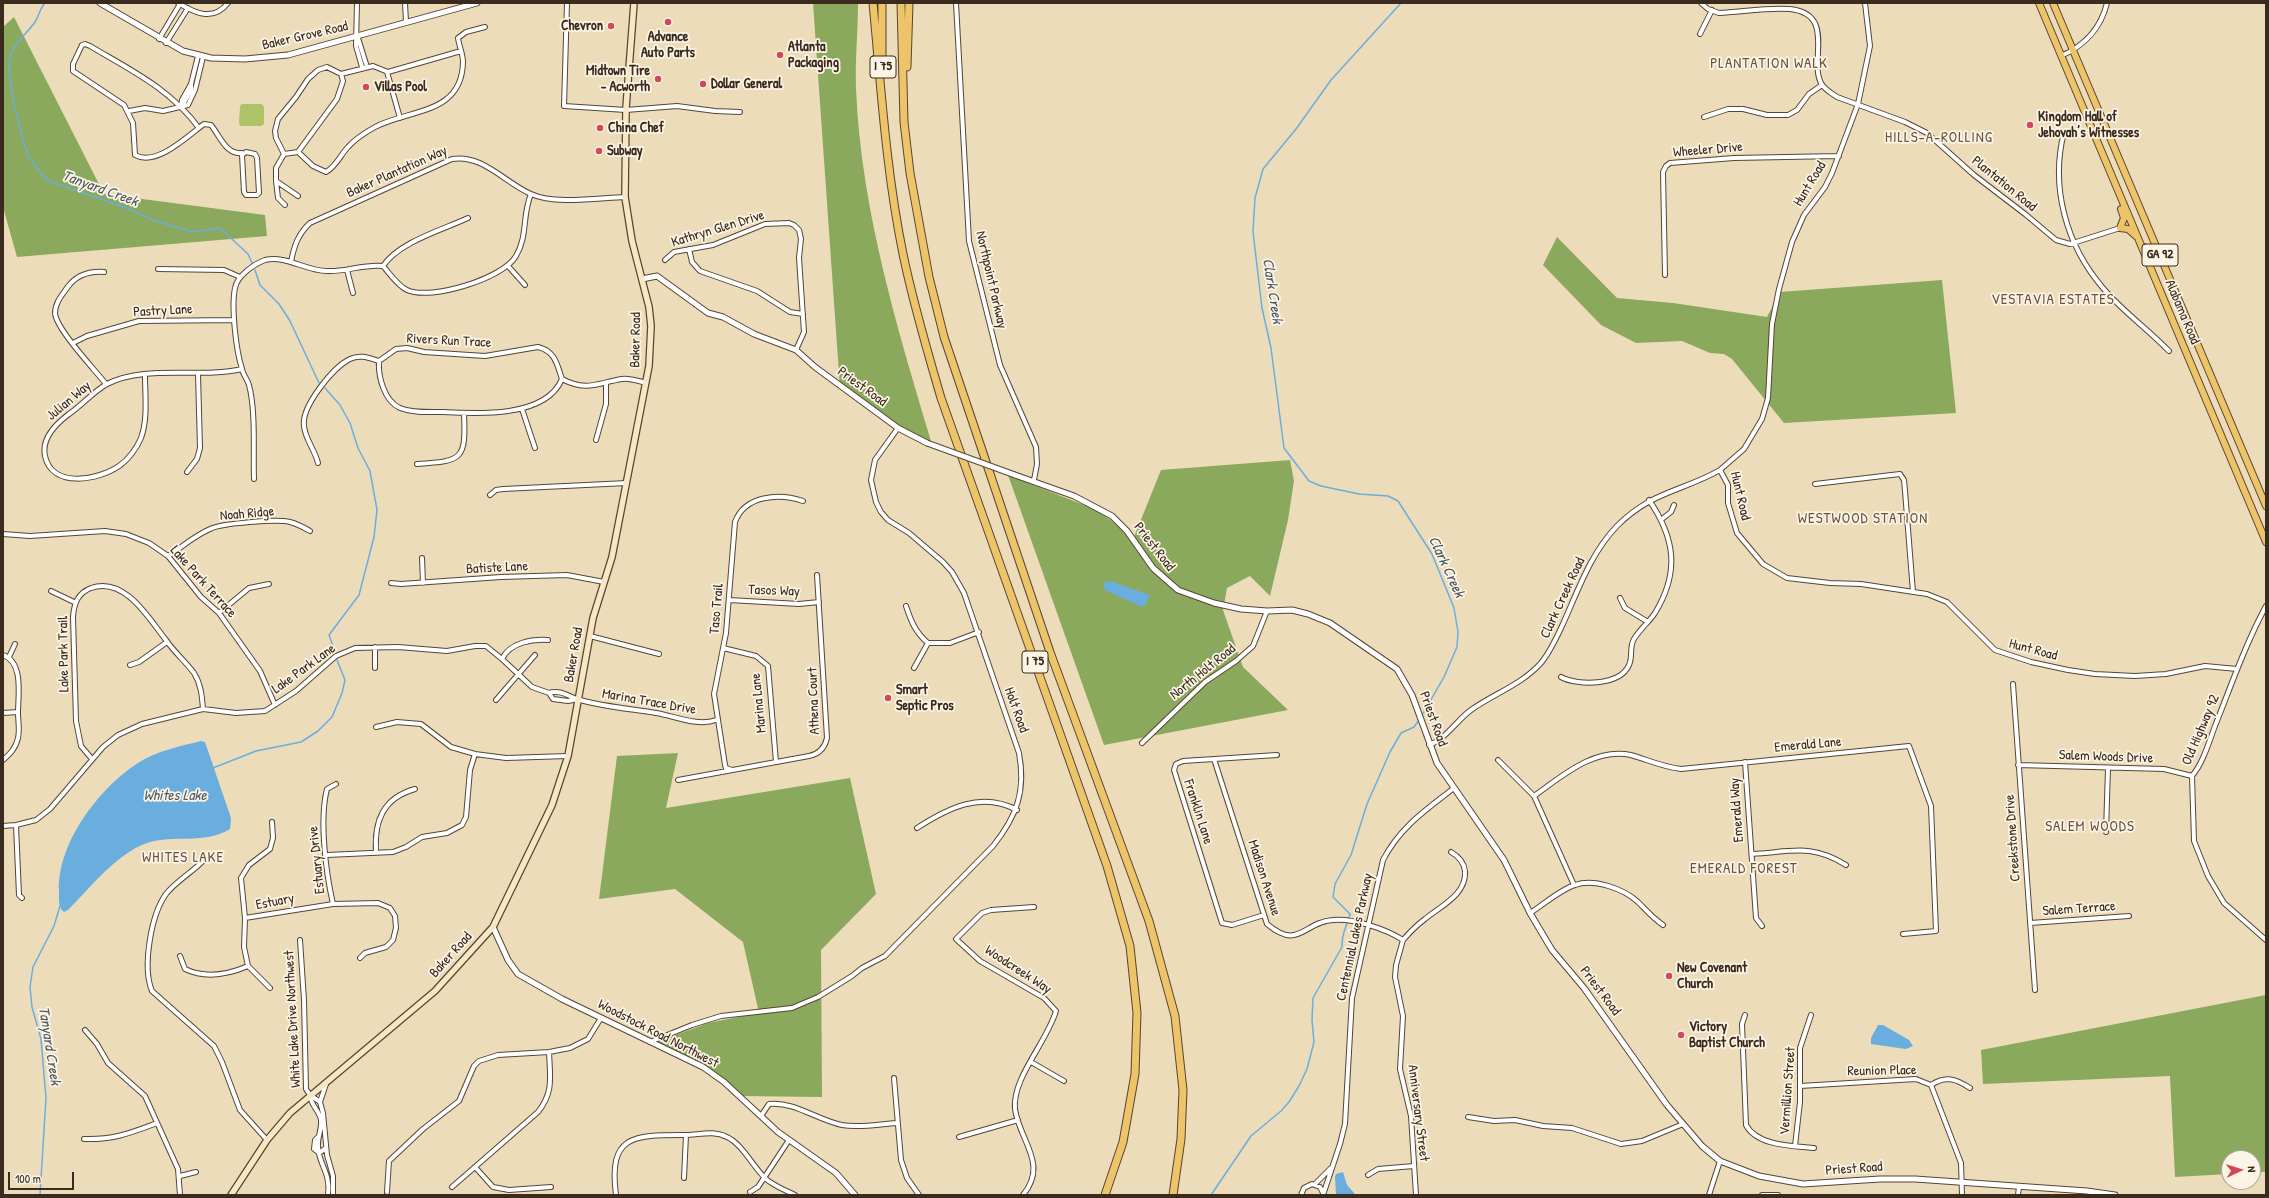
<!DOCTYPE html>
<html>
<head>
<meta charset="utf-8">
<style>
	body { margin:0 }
	#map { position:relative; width:2269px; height:1198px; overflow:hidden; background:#eddcba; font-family:"Patrick Hand",sans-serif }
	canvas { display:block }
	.frame { position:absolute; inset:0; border:4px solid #3b2a1e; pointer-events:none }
	.north { position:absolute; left:2221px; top:1150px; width:40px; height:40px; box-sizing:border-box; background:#fcf5e5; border:1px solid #afa495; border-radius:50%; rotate:86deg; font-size:11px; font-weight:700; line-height:16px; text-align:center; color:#3b2a1e }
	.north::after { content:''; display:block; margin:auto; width:14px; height:18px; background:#d1495b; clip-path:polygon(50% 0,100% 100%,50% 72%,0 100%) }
	.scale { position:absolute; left:8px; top:1172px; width:66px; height:18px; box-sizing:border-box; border:2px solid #3b2a1e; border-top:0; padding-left:5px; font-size:12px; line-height:14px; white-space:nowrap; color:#3b2a1e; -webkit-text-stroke:3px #fcf5e5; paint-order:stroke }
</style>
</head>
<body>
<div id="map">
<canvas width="2269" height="1198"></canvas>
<div class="frame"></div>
<div class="north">N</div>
<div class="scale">100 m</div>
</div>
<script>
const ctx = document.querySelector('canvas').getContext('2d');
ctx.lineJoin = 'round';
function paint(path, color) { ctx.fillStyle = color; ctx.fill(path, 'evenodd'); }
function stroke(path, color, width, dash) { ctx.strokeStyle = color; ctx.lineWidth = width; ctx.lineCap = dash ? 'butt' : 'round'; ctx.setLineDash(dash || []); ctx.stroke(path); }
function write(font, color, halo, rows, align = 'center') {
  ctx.font = font + ' "Patrick Hand",sans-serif'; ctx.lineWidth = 3.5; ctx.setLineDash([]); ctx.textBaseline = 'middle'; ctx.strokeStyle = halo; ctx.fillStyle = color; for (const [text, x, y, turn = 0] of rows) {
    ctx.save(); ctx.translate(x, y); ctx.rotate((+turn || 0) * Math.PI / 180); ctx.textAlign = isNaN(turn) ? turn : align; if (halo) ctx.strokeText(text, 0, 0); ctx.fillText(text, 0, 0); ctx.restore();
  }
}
const green = new Path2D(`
	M242,104H262L264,107V124L261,126H241L239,124L240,106Z`);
const forest = new Path2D(`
	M813,3H858C858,31 855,60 856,88C861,212 898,330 933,448L840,388Z
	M14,17L104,194L265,215L267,236L17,257L3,207V27Z
	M1557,237L1617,298L1673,303L1767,317L1780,292L1942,280L1956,413L1784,423L1732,359L1724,354L1710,353L1682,341L1636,343L1601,325L1543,265Z
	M1290,460L1294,481L1288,520L1270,596L1250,576L1227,588L1223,610L1243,667L1288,710L1104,745L1008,475L1099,511L1118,526L1132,542L1161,470Z
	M678,753L666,808L850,778L876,894L821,950L822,1097L738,1096L702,1068L652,1044L708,1023L759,1013L743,942L675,889L599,899L617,756Z
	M2266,995V1172H2253V1158H2229V1174L2175,1177L2170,1076L1983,1084L1981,1050Z`);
const water = new Path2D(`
	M1110,581L1150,595L1146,604L1142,607L1105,590L1103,583Z
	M201,741L205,742L231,818L230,829C204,845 174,834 147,843C116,854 91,887 68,910L64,912C58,908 59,899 59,892C57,843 99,788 138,763C156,751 181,746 201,741Z
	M1878,1025H1883L1909,1040L1913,1046L1906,1049L1871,1044V1038Z
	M1343,1172L1347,1185L1356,1195H1336L1335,1177L1336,1174Z`);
const stream = new Path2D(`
	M45,3C40,8 39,16 35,22C28,32 18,40 12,51C2,70 22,135 28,156L44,177L49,181L124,207L155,221L193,232L220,228L248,254L252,263
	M1401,3L1331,80L1296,129L1263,169L1255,198L1253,232L1262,308L1271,348L1284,448L1309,481L1321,486L1359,494L1388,496L1398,501L1432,554L1454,608L1458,632L1457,647L1444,677L1421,717
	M255,270L260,285L279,304L290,321L319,383
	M325,388L340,405L350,423L358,448L370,471L377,510L374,537L359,595L329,635L335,652
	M213,768L256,751L301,742L318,731L332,717L342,693L345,680L337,660
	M40,1195L46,1098L41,1039L32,1007L30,987L33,967L54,926L60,906
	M1211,1195L1251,1136L1281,1111L1289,1102L1299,1086L1307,1069L1314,1042L1312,1020L1313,998L1342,947C1341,935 1347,925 1350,914L1333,897L1335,884L1351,855L1367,804L1390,752L1401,733L1414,727L1419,720`);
const minor = new Path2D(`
	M178,3C195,13 213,22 228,3
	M357,3L356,46L362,67
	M405,3L406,22
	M567,3L564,106L626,110L677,106L715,111L740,112
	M956,3L969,241L1000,365L1036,447L1037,464L1034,480
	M1701,3L1708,9L1719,13C1741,12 1769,7 1790,9C1836,14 1809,60 1821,83C1824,89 1831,93 1837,97L1905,122L1927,133L1974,175L2025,214L2056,240L2070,244L2120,228
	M1865,3L1870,46L1858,104L1832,173L1825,187L1804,215L1792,242L1779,289L1772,324L1768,398L1762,419L1744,449L1720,470L1728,485V503L1737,533L1763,564L1787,578L1830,583L1861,584L1927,594L1947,602L1995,650L2031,662L2068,670L2095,674L2135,676L2166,674L2205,666L2237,669
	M1700,34L1712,10
	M358,38L367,67
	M159,39L180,4
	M166,43L188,8
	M2061,56C2084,46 2101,28 2107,3
	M387,72L400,118
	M341,74L373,66L388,72L461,51
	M181,106L182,100L191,84L198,56
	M182,106L191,90V84
	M129,111L145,108L163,111L188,105L195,90L203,57
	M1704,117L1728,109H1743L1767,115H1788L1797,110L1809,94L1822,85
	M199,128C169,88 132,71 90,46L85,44L82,45L73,64V71L124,105L133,123L135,155C156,167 188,136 204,124L211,125C220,136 226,155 242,153
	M2064,132C2050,187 2066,245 2103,288C2122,311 2148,329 2169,351
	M246,152L255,154L257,158L259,193L257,195H246L244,192L242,155Z
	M298,152L284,154L276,138L275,131L278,119L296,97L308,79L318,70L327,67L341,74L343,81L337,99L298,152L313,166L326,172C336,167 341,154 348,147C355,139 366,132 375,127C409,109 462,115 463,62C463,54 459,46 458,38L466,32L485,27
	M284,154L276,168V181L298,196
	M276,181L278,198L285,205
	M689,249L692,262L700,271L757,291L790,312L803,314
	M665,260L674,252L713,245L765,224L789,223L794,225L799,230L801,239L799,258L804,332L796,350
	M291,262C294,246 298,234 310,223L452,159C483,154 505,183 531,194C555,205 598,198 625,197
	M383,266C399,242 442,230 468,218
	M508,266L525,285
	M158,269L224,270L240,277
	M347,270L353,293
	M104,272C89,271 76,275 67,288C62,295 55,303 55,313C56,329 95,370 106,384
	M1665,275L1663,172L1666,166L1670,163L1734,158L1839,156
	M73,343L87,336L139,321L234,320
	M145,375C145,395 148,419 141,438C137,448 128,460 119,466C99,480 52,489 45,456C41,438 57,423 69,414C82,405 94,391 107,384C146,364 199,379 242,369
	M562,379C546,418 477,414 443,412C429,412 413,413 400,408C384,401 378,376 379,361L396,349L407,348L424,352L485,356L538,347C555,351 557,364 562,379C587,392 597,383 622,379C629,378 639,381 646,383
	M522,409L535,448
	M596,440L606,404V384
	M318,463C315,450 305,439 304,426C301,407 333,367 350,359C360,354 369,358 379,361
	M417,464C463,461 466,460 464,413
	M187,472L197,459L200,448L198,374
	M254,479C253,452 256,411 249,385C248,380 243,375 242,369C236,350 231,307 235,288C237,276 254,264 265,260C286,255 306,271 327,271C346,272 363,264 383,266C390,274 398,286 407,290C431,301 504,278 516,256C528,236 522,215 531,194
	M1815,484L1900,474L1904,480L1905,491L1913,592
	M490,495L496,490L503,489L627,483
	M1662,519L1671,512L1674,505
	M3,534L30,536L105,531L126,534L149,543L168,556L201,597L219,613L260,671L275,705
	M168,556C182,547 194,536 210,529C222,523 277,519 290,522C298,524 303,527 310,531
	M422,558L423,583
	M391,583L401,584L501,577L567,575L604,582
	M51,591L74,602
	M1620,598L1625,608L1648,622
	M729,600L799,604L819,602
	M906,606C911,621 915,632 928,643H950L979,632
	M2266,606C2245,645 2231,686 2215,726C2209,742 2203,763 2192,776L2194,841L2208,876L2224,903L2266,940
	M219,613L249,588L269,584
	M590,636L659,654
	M375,647V668
	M723,648L756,656L768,666L776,762
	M3,655C24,662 18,696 18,713C18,721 20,730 18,738C16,748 10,754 3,760
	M9,657L15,644
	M502,659C510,642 533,639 548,640
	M130,665L139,662L167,642
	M914,668L928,643
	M1561,677C1578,686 1620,686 1629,665C1633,657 1629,647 1634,639C1640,629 1649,622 1655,613C1680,572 1675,538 1649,500
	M2013,684L2035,990
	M549,693C561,689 569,697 580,700C606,707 631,709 656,713C675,716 698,727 716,720
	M496,700L535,655
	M3,713L18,712
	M376,727L397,722L421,724L451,747L475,754L506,758L568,756
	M1142,743L1205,682L1236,661L1253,646L1267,611
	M1429,745C1446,739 1457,720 1471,710C1495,693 1521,685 1541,663C1550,652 1556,639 1562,626C1578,591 1590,554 1617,526C1652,491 1681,492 1720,470
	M92,759L81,746L76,721L73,617C74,603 78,593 91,588C125,576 149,619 166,640C174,652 186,662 194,673C201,684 202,696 203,709
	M1214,759L1267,924C1299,951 1303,922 1333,920C1353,918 1386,929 1403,940L1396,965L1395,977L1403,1016L1400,1069L1411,1116L1416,1195
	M1498,760L1534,796L1574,885
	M1745,762L1756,918L1762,926
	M2018,765L2164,769L2192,776
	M732,770L726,768L725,765L714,694L726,633L735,522C745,495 779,493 803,501
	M678,780L809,756C819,754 825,747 827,738L817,575
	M1534,796C1561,777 1594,747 1631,755C1648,760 1663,767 1681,769L1909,746L1931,806L1936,931L1903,934
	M16,825L19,895L22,898
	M3,826L16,825L36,820L50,809L103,747L118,735L142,724L203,709L236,713L265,711L296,691L336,656L355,648L398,647L447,651L475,646H486L502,659L532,687L549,693L553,699L568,701L578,699
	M917,828C948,808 981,791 1017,810
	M2106,832L2108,768
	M376,852C374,821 383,798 415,789
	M1752,854C1791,852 1811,843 1846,865
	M327,855L393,852L406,847L422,837L447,833L462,825L466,817L470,770L475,754
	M205,859C193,872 177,880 166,894C151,915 142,967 152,991L214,1046L222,1062L240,1110L267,1140
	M333,904C326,873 319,820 327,789L336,784
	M1530,913C1543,905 1561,889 1575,885C1594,878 1624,889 1638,902C1646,910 1653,918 1663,925
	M1264,915L1232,925L1222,923L1174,770L1176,764L1183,761L1277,755
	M245,918L333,904L378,903L390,908L395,916L396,928L393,940L386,947L365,953L360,958
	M2030,923L2129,916
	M300,940L304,1000L306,1089L310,1095
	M1403,940C1410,932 1417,925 1425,919C1441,906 1467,894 1465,871C1464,862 1458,856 1451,852
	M180,956L185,969C206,979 227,975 248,966
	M248,966L244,947L245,918L241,878L249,865L270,849L273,838L272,822
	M248,966L270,988
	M1745,1015L1742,1024L1746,1125C1757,1146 1793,1146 1814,1148
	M85,1030L97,1044L108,1063L145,1096L178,1169L180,1195
	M650,1042L692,1025L721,1016L792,1008L818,997L852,976L862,968L885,956L993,846C1017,816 1026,791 1019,753L964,593L952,572L943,562L909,533L888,520L881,512L876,502L871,480L875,460L898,428
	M1031,1062L1064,1081
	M894,1078L901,1160L907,1178L919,1195
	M1931,1085C1946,1075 1956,1079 1970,1088
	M1800,1086L1916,1079L1931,1085L1961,1163L1962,1195
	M310,1095L320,1102L323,1113L327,1155L333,1176V1195
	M310,1095C311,1106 319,1110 321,1120C322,1129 317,1138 318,1147C319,1165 331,1173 328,1195
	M320,1102L326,1084
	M761,1116L769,1104C794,1101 817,1120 842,1125C860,1128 879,1124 897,1123
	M1468,1117L1494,1121L1515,1120L1543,1126L1572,1128L1621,1144L1642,1141L1683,1124
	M319,1136L315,1140L314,1149L319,1153L326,1148
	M959,1137L1018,1120
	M84,1139C114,1140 130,1133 157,1123
	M1795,1146L1800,1102V1048L1811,1015
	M475,1167L493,1187L509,1190L551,1187
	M1368,1175L1378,1169L1414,1166
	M180,1176L196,1172
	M684,1178L686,1135
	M1315,1184L1331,1168
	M452,1187L538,1112C554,1092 550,1077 549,1052
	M387,1192L389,1161L423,1129L459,1101L474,1066L479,1061L498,1055L549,1052L570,1048L588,1039L601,1018
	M750,1192L758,1187L789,1140
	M1324,1192L1340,1144L1345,1124L1352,998L1383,860C1400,827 1426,810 1454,788
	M616,1195C608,1134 634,1135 685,1135C699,1135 713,1130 727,1137C742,1144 752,1165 764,1177C771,1185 785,1190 795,1195
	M1023,1195C1049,1164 1019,1140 1015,1109C1012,1078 1047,1042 1056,1011L1044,998L980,961L956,939L982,913L991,910L1034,907
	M1301,1195L1304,1188L1312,1184L1320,1187L1324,1195
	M1709,1195L1720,1161
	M1762,1195H1778
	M2018,1195L2019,1187`);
const tertiary = new Path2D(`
	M100,3L183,51L211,58L245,59L288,55L477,3
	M642,279L657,276L708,313L723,317L754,334L796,350L815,367L898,428L927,443
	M1015,475L1074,496L1112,516L1127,531L1153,568L1178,590L1214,603L1241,609L1267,611L1292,610L1308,614L1330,623L1397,669L1412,695L1437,763L1504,860L1530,913L1552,950L1584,988L1667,1105L1702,1146L1720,1161L1759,1176L1803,1184L1880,1179H1915L2087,1191L2115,1195
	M493,927L508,960L518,974L562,999L703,1067L724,1082L778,1132L836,1173L855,1195`);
const secondary = new Path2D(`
	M231,1195L267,1140L290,1113L435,991L493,927L552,805L568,756L593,618L612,557L649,366L651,326L649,307L632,241L625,197L626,108L634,3`);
const primary = new Path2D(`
	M2039,3L2266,542
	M2053,3L2266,506
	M2121,209L2124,218L2120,228L2128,229L2136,236`);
const motorway = new Path2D(`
	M873,3C881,87 886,171 903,254C913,303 927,350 941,398L1107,866L1130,946L1137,1013L1135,1074L1123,1142L1105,1195
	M882,3V58
	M901,3L904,122L910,173L929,277L944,337L1050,652L1149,921L1175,1016L1183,1090L1181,1139L1173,1195
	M907,67L909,3`);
const tertiaryBridge = new Path2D(`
	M927,443L1015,475`);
const markers = [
	[668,22,4,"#d1495b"],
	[611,26,4,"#d1495b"],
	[780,55,4,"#d1495b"],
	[658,79,4,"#d1495b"],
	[703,84,4,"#d1495b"],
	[366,87,4,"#d1495b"],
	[2030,125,4,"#d1495b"],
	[600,128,4,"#d1495b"],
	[599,151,4,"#d1495b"],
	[888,698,4,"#d1495b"],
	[1669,976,4,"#d1495b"],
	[1681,1035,4,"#d1495b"]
];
const shields = [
	[883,67,26],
	[2160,255,36],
	[1035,662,26]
];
const shieldNames = [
	["I 75",883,67],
	["GA 92",2160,255],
	["I 75",1035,662]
];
const poiNames = [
	["Chevron",603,26,"right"],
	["Advance",668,37,"center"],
	["Auto Parts",668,53,"center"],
	["Atlanta",788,47],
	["Packaging",788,63],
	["Midtown Tire",650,71,"right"],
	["- Acworth",650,87,"right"],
	["Dollar General",711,84],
	["Villas Pool",374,87],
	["Kingdom Hall of",2038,117],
	["Jehovah’s Witnesses",2038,133],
	["China Chef",608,128],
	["Subway",607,151],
	["Smart",896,690],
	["Septic Pros",896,706],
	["New Covenant",1677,968],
	["Church",1677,984],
	["Victory",1689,1027],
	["Baptist Church",1689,1043]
];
const streetNames = [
	["Baker Grove Road",305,36,-13],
	["Wheeler Drive",1708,150,-5],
	["Baker Plantation Way",397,172,-24],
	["Hunt Road",1810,184,-59],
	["Plantation Road",2004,184,39],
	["Kathryn Glen Drive",718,229,-17],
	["Northpoint Parkway",991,280,77],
	["Pastry Lane",163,311,-3],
	["Alabama Road",2182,312,67],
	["Baker Road",636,340,-89],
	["Rivers Run Trace",449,341,3],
	["Priest Road",862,387,36],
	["Julian Way",69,401,-40],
	["Hunt Road",1740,496,77],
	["Noah Ridge",247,514,-5],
	["Priest Road",1154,547,52],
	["Batiste Lane",497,568,-3],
	["Lake Park Terrace",203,582,48],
	["Tasos Way",774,591,2],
	["Clark Creek Road",1563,598,-65],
	["Taso Trail",717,609,-85],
	["Hunt Road",2033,650,15],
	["Lake Park Trail",64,654,-91],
	["Baker Road",574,655,-80],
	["Lake Park Lane",304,669,-36],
	["North Holt Road",1203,672,-39],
	["Athena Court",814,701,-92],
	["Marina Trace Drive",649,702,10],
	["Marina Lane",759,703,-96],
	["Holt Road",1016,710,70],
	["Priest Road",1433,719,70],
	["Old Highway 92",2201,730,-67],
	["Emerald Lane",1808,745,-5],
	["Salem Woods Drive",2106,757,2],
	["Emerald Way",1737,810,-94],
	["Franklin Lane",1198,812,72],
	["Creekstone Drive",2013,838,-94],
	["Estuary Drive",317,860,-96],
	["Madison Avenue",1264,878,72],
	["Estuary",275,902,-11],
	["Salem Terrace",2079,909,-4],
	["Centennial Lakes Parkway",1355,937,-78],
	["Baker Road",451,955,-48],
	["Woodcreek Way",1018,970,33],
	["Priest Road",1600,991,53],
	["White Lake Drive Northwest",293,1019,-93],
	["Woodstock Road Northwest",658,1034,27],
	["Reunion Place",1882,1071,-1],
	["Vermillion Street",1788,1091,-86],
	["Anniversary Street",1418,1113,83],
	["Priest Road",1854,1169,-4]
];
const neighbourhoodNames = [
	["PLANTATION WALK",1769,64],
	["HILLS-A-ROLLING",1939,138],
	["VESTAVIA ESTATES",2053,300],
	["WESTWOOD STATION",1863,519],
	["SALEM WOODS",2090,827],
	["WHITES LAKE",183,858],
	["EMERALD FOREST",1744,869]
];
const waterNames = [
	["Tanyard Creek",100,189,20],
	["Clark Creek",1272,291,81],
	["Clark Creek",1446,567,65],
	["Whites Lake",175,796],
	["Tanyard Creek",49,1046,81]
];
paint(green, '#aec367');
paint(forest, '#8aa95c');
paint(water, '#69aedf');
stroke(stream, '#69aedf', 1.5);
stroke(minor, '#564535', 6);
stroke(tertiary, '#564535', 7);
stroke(secondary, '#564535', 8);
stroke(primary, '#564535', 8);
stroke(motorway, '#564535', 9);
stroke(minor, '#fff', 4);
stroke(tertiary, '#fff', 5);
stroke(secondary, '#f8e7c3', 5.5);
stroke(primary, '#eec469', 6);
stroke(motorway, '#eec469', 7);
stroke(tertiaryBridge, '#564535', 7, []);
stroke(tertiaryBridge, '#fff', 5);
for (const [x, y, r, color] of markers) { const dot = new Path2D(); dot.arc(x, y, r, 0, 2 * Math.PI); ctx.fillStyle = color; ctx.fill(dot); stroke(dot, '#fcf5e5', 1.5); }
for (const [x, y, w] of shields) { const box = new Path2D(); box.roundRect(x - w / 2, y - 11, w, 22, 3); ctx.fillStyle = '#fcf5e5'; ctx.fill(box); stroke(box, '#3b2a1e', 1); }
write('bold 13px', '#3b2a1e', null, shieldNames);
write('bold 14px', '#3b2a1e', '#fcf5e5', poiNames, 'left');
write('14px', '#3b2a1e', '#fcf5e5', streetNames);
ctx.letterSpacing = '1px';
write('15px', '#6b5240', '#fcf5e5', neighbourhoodNames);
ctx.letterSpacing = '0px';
write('italic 15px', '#4b5862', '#fcf5e5', waterNames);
</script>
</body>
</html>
